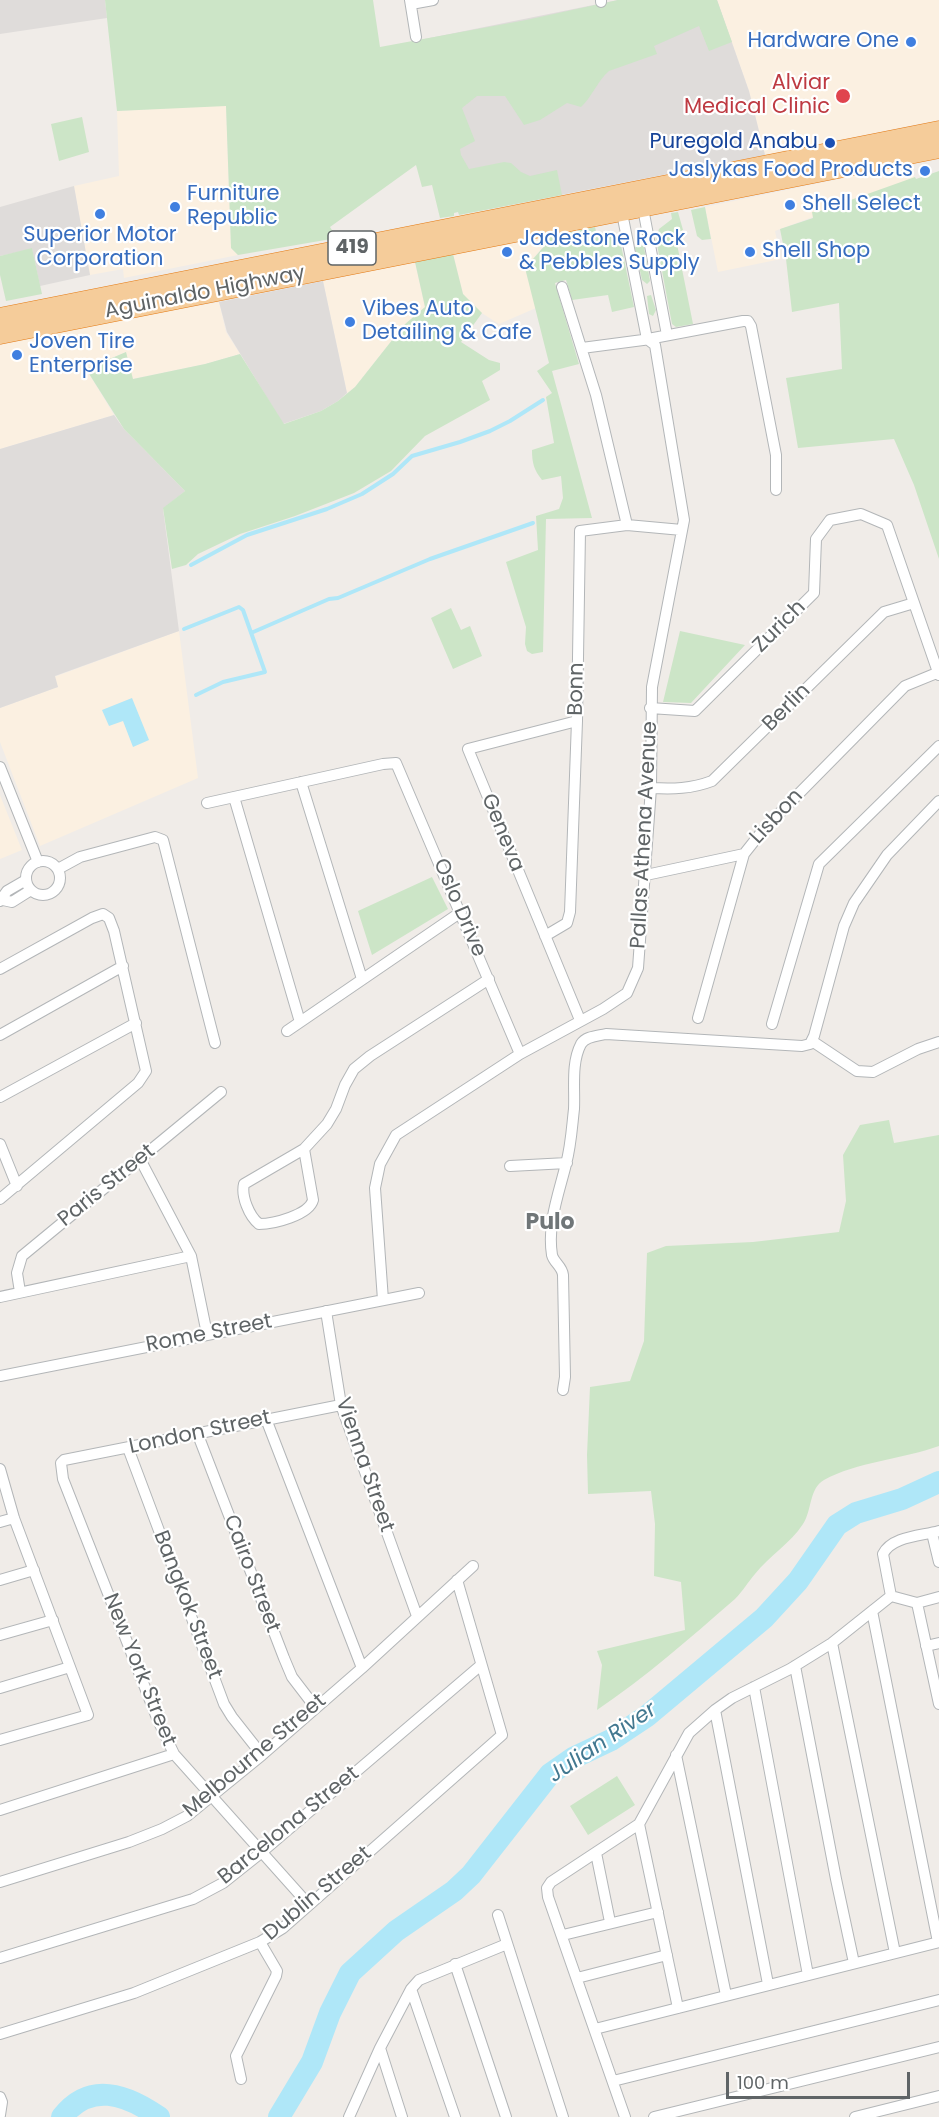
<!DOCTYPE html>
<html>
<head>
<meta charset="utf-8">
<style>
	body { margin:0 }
	#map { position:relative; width:939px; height:2117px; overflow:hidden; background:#f0ece8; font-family:Poppins,sans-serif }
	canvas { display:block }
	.scale { position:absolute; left:726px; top:2072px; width:184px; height:27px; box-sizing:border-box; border:3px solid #5f6466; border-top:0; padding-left:8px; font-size:18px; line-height:21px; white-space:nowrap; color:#5f6466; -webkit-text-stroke:4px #fff; paint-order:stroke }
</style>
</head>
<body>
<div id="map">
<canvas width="939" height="2117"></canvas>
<div class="scale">100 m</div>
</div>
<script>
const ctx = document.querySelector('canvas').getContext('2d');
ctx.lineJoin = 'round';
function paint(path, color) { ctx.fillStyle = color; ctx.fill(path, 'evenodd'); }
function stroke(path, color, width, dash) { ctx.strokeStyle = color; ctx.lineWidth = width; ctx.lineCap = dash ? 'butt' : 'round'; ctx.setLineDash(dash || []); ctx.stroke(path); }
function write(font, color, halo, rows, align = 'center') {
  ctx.font = font + ' Poppins,sans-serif'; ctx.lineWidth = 4.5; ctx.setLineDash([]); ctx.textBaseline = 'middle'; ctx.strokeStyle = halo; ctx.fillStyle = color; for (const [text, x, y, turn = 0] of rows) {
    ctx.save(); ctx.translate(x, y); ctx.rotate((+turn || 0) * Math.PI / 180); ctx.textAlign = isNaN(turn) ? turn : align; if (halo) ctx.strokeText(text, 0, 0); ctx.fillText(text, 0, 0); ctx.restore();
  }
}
const commercial = new Path2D(`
	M717,0H939V120L765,155L749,91Z
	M226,105L231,248L238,255L124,278L123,269L90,275L74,186L119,176L117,111Z
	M911,164L915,179L775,231L781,259L718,272L705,207Z
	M548,237V241L525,268L536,308L499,324L477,310L463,294L453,254Z
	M415,262L425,307L404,325L355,387L347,393L323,281Z
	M219,302L226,332L240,354L205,364L132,379L126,352L86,369L114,415L0,449V345L112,321Z
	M179,631L198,778L40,846L0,742V708L58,687L54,677Z
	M0,795L22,850L0,859Z`);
const industrial = new Path2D(`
	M0,0H105L107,18L0,34Z
	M618,0H717L749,91L765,155L479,211L410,42Z
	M74,186L90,275L40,286L32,249L0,256V207Z
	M323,281L347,393L338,401L321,411L283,424L227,332L219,302Z
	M114,415L124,429L185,491L163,509L179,631L55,676L58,687L0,708V449Z`);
const green = new Path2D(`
	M105,0H373L380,47L526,20L618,0H717L732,42L709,51L699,26L654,46L657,54L609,71C598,80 592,97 581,107L567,103L540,120L524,125L505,96H477L462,108L475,141L460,149L461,155L469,169L504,162L511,163L521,172L530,176L557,170L562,195L459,215L458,212L454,213V216L440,218L432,185L422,187L416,165L330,227L337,238L238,255L231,248L226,106L117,111Z
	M82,117L89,152L59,161L51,124Z
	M939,171V559L914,485L894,439L798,448L786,378L842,369L839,303L792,312L786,259L780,229L813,218L812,212H817L915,177L916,179Z
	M705,207L711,239L702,240L697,236L691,210Z
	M678,212L683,230L675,234L693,324L676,327L672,324L656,239L659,229L672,219L671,213Z
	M595,227L596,231L613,236L621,245L634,307L612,312L608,295L572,300L566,280L555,283L579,364L552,371L592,518L546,519L543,652L532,654L527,651L525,644L526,627L506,562L538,550L536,516L559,509L563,498L561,476L542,480C534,470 532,463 532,450L554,443L546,397L552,393L537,371L549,363L525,268L548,242V237Z
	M638,243L644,247L650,281L647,284L642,280L635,248Z
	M32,248L42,294L6,301L0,275V256Z
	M453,254L463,294L482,313L461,342L489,360L500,363V370L482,381L490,400L425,436L391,471L354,493L295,516L240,534L198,554L186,565L172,569L163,508L185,491L124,429L86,369L126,352L133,379L205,364L240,354L284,424L321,411L338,401L355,387L404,325L425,307L415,262Z
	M651,295L656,310L653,316L649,314L647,296Z
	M451,608L461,630L470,626L482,656L453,669L431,618Z
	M680,631L745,645L691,703L663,702Z
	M432,877L448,909L372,955L358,911Z
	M889,1120L894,1143L939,1135V1446C903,1459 856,1462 824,1480C809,1488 812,1511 803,1524C790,1544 769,1556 755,1574C748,1582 743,1591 735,1599C690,1638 646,1677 597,1710L602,1665L597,1651L685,1630L681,1582L654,1576L655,1524L651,1491L588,1494L587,1455L590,1387L630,1381L644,1341L647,1253L666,1246L753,1242L839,1232L846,1201L843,1155L860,1125Z
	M617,1776L635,1805L588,1835L570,1806Z`);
const water = new Path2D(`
	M132,698L149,740L133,747L123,721L109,726L102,710Z`);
const stream = new Path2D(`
	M191,565L247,535L327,509L362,494L393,474L412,456L460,442L490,431L510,421L543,400
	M184,629L239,607L243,610L265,672L223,682L196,695
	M251,633L329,599L338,598L430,559L533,523`);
const river = new Path2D(`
	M62,2117C90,2081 126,2094 159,2117
	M279,2117L312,2062L330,2013L350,1973L396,1931L454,1891L471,1875L550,1774L573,1758L611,1740L647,1716L764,1618L798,1581L837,1525L856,1513L902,1499L939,1482`);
const street = new Path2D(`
	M410,0L416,37
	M601,0V2
	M411,4L433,0
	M642,203L667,335
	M562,287L596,395L627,525
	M582,348L643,340L743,321H748L751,326L776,455V490
	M650,708L695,711L814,593L816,539L830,520L861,514L887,525L939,675
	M577,721L468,749L580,1020
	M0,767L38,862
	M301,782L362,979
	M651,788C673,789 691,789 712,781L884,612L914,603
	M234,797L300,1022
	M207,803L383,764L396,763L520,1054
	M26 878a17 17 0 1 1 34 0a17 17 0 1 1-34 0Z
	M58,869L80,857L155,837L163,840L215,1043
	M646,875L744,854
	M3,900L12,902L31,890
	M0,901L7,891L26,880
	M545,936L567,923L570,912L577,721L580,531L627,525L682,530
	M0,969L92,918L103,914L109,918L114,931L146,1071L138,1083L0,1199
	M698,1018L744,854L763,830L905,686L939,672
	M772,1024L819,864L939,746
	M287,1031L461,912
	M0,1035L123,966
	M812,1041L857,1071L873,1072L918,1049L939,1042
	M0,1097L136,1023
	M0,1144L17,1186
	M304,1149L313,1200C309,1215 274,1224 259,1224C249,1216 241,1196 244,1184L304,1149L327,1124L336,1109L345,1085L354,1069L370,1056L489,979
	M140,1159L191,1256L207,1334
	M510,1166L567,1163
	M20,1292L17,1273L22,1256L221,1092
	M0,1297L191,1256
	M383,1300L375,1188L380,1164L396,1135L520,1054L603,1009L627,993L638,968L651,788L652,687L684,520L655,345L647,339L621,208
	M326,1311L341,1405L417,1616
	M0,1376L419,1293
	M563,1390L565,1377L563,1275C562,1266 554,1263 552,1255C547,1223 559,1193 566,1164C571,1146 572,1126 574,1109C575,1088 571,1063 581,1044C586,1036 598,1036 606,1034L802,1046L810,1044L814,1036L844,926L854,903L887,855L939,801
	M266,1419L362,1668
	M198,1435L284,1658L292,1677L315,1707
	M128,1448L224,1704L232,1717L262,1755
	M0,1469L14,1518L88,1715L0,1740
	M0,1522L14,1518
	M932,1533L939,1562
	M0,1580L34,1570
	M891,1596L883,1554C892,1536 922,1536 939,1531
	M891,1596L917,1603L939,1597
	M917,1603L939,1704
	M872,1611L938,1942
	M0,1635L53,1620
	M832,1643L895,1953
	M926,1646L939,1643
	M795,1666L836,1879L854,1963
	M754,1687L808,1975
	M0,1688L70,1667
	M715,1710L768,1984
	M676,1755L726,1995
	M0,1810L174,1754
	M639,1824L678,2008
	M596,1853L610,1922
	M0,1882L129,1842L162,1829L187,1816L262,1755L362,1668L473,1566
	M309,1905L174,1754L157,1718L63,1479L61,1463L64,1460L341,1405
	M498,1915L563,2117
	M563,1935L658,1912
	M0,1958L193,1899L223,1883L262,1852L481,1665
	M455,1964L506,2117
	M577,1978L667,1955
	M411,1989L455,2117
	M595,2029L939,1942
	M0,2034L134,1993L260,1942L283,1928L502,1735L457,1580
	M380,2048L402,2117
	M241,2079L236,2056L276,1976L277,1971L260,1942
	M613,2081L939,2000
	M0,2097L2,2102L0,2115
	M349,2117L380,2048L411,1989L419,1980L507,1944
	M625,2117L548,1897L547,1888L551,1882L639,1824L689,1733L715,1710L732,1698L790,1669L832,1643L891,1596
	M654,2117L939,2047
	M855,2117L939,2096`);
const highway = new Path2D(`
	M0,318L939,131
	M0,334L939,148`);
const markers = [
	[911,42,6,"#3f7fe0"],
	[843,96,8,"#e0444e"],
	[830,143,6,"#1a4fb4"],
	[925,171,6,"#3f7fe0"],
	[790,205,6,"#3f7fe0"],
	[175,207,6,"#3f7fe0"],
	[100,214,6,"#3f7fe0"],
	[507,252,6,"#3f7fe0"],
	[750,252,6,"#3f7fe0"],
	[350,322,6,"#3f7fe0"],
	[17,355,6,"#3f7fe0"]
];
const shields = [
	[352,248,48]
];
const shieldNames = [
	["419",352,248]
];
const shopNames = [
	["Hardware One",899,42,"right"],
	["Jaslykas Food Products",913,171,"right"],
	["Furniture",187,195],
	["Republic",187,219],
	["Shell Select",802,205],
	["Superior Motor",100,236,"center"],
	["Corporation",100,260,"center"],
	["Jadestone Rock",519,240],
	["& Pebbles Supply",519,264],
	["Shell Shop",762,252],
	["Vibes Auto",362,310],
	["Detailing & Cafe",362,334],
	["Joven Tire",29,343],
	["Enterprise",29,367]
];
const healthNames = [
	["Alviar",830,84],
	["Medical Clinic",830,108]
];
const transitNames = [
	["Puregold Anabu",818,143]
];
const streetNames = [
	["Aguinaldo Highway",205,293,-11],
	["Zurich",780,627,-45],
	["Bonn",577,689,-89],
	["Berlin",787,708,-45],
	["Lisbon",777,817,-47],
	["Geneva",502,833,68],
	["Pallas Athena Avenue",645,835,-87],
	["Oslo Drive",459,908,67],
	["Paris Street",107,1186,-39],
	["Rome Street",209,1334,-11],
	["London Street",200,1433,-12],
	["Vienna Street",364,1465,71],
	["Cairo Street",251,1574,69],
	["Bangkok Street",187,1605,69],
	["New York Street",139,1670,68],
	["Melbourne Street",255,1756,-40],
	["Barcelona Street",289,1826,-39],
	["Dublin Street",318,1894,-40]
];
const neighbourhoodNames = [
	["Pulo",550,1223]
];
const waterNames = [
	["Julian River",603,1743,-34]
];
paint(commercial, '#fbf0e1');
paint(industrial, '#dfdcda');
paint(green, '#cce5c7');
paint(water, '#afe7f8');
stroke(stream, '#afe7f8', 4);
stroke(river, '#afe7f8', 22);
stroke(street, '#b3b6b8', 12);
stroke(highway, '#e47a13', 21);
stroke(street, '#fff', 10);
stroke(highway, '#f5cc9a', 20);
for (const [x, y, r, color] of markers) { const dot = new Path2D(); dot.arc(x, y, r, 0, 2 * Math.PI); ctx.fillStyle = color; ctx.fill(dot); stroke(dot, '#fff', 2); }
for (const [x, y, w] of shields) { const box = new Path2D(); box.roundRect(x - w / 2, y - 17, w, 34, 4.5); ctx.fillStyle = '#fff'; ctx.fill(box); stroke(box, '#5f6466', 1.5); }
write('bold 20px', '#5f6466', null, shieldNames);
write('21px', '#366cbe', '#fff', shopNames, 'left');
write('21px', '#be3a42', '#fff', healthNames, 'right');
write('21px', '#164399', '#fff', transitNames, 'right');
write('21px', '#5f6466', '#fff', streetNames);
write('bold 22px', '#707678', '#fff', neighbourhoodNames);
write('italic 22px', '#427890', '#fff', waterNames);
</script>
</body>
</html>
